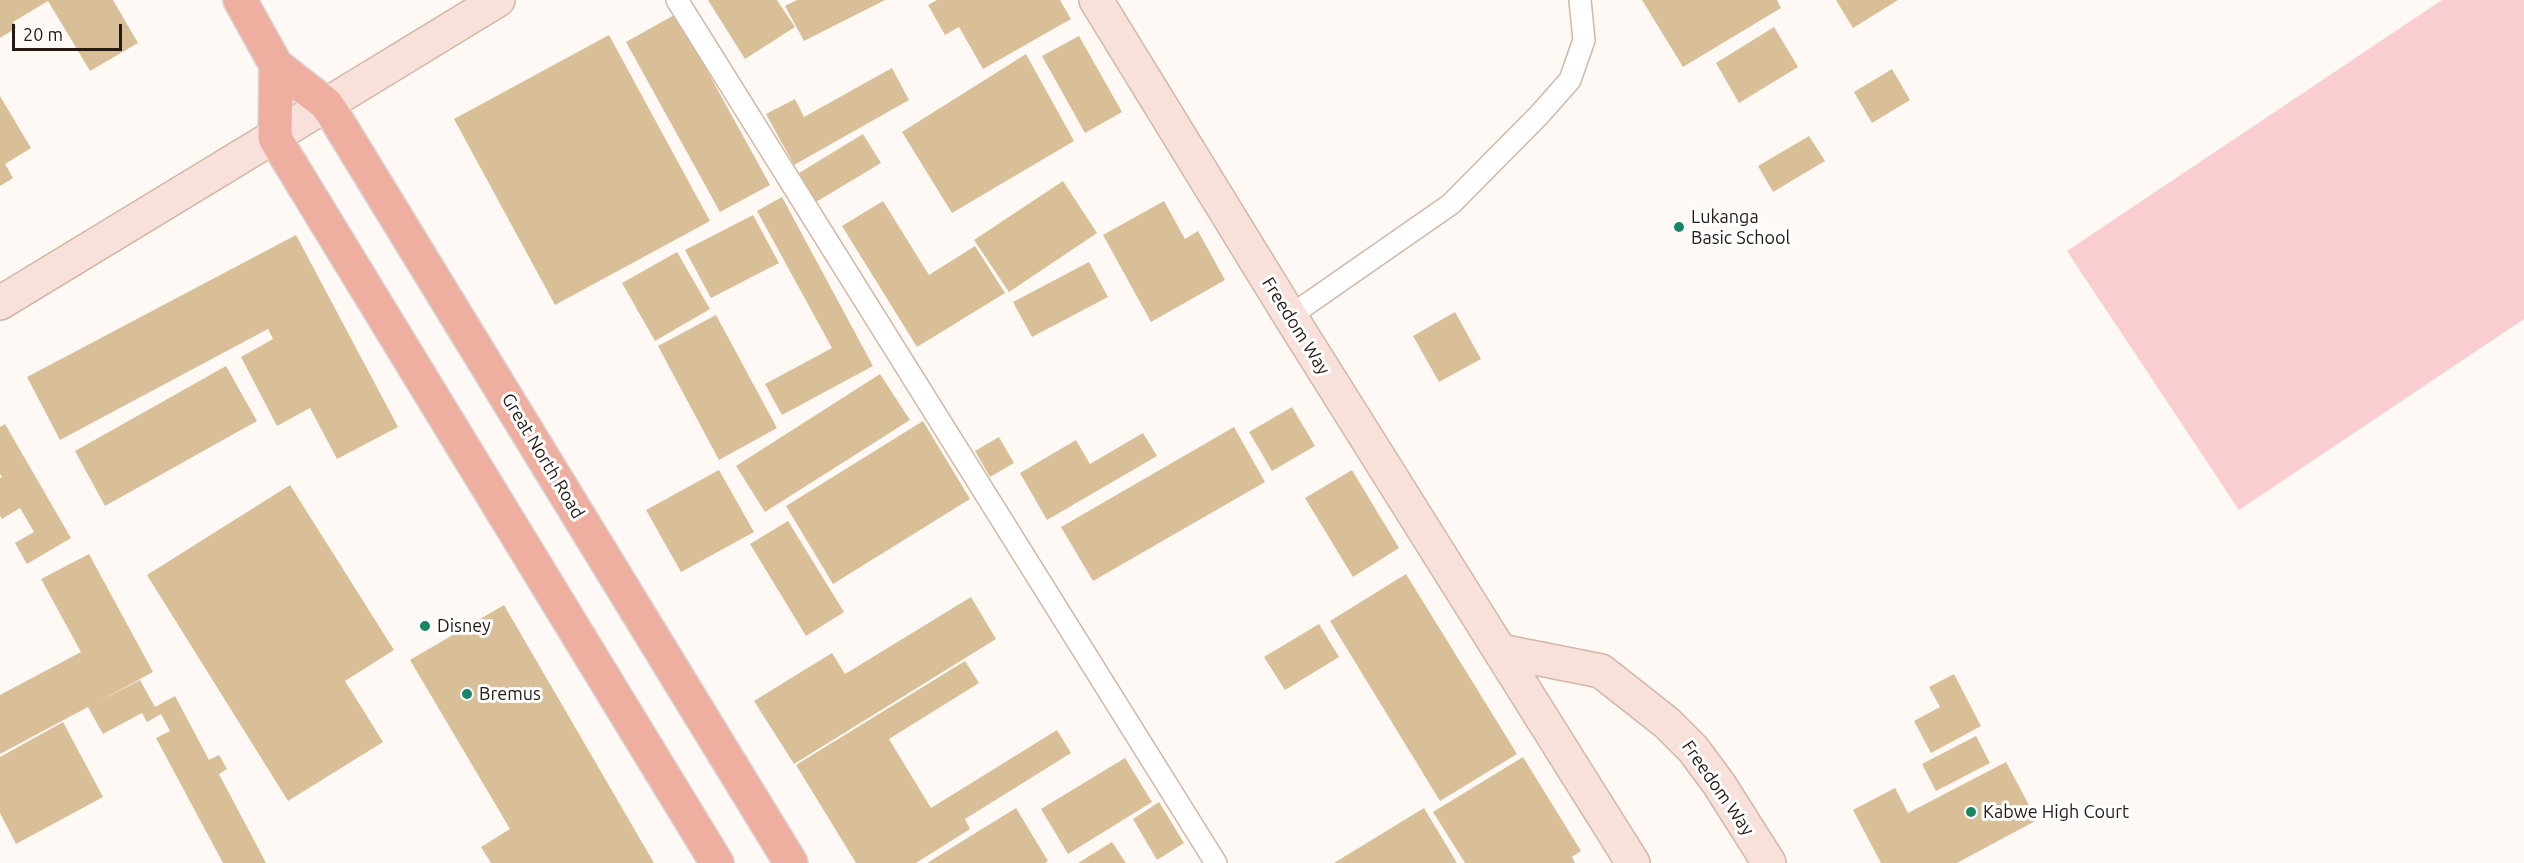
<!DOCTYPE html>
<html>
<head>
<meta charset="utf-8">
<style>
	body { margin:0 }
	#map { position:relative; width:2524px; height:863px; overflow:hidden; background:#fff9f5; font-family:Ubuntu,sans-serif }
	canvas { display:block }
	.scale { position:absolute; left:12px; top:24px; width:110px; height:27px; box-sizing:border-box; border:3px solid #241a13; border-top:0; padding-left:8px; font-size:18px; line-height:21px; white-space:nowrap; color:#241a13; -webkit-text-stroke:4px #fff; paint-order:stroke }
</style>
</head>
<body>
<div id="map">
<canvas width="2524" height="863"></canvas>
<div class="scale">20 m</div>
</div>
<script>
const ctx = document.querySelector('canvas').getContext('2d');
ctx.lineJoin = 'round';
function paint(path, color) { ctx.fillStyle = color; ctx.fill(path, 'evenodd'); }
function stroke(path, color, width, dash) { ctx.strokeStyle = color; ctx.lineWidth = width; ctx.lineCap = dash ? 'butt' : 'round'; ctx.setLineDash(dash || []); ctx.stroke(path); }
function write(font, color, halo, rows, align = 'center') {
  ctx.font = font + ' Ubuntu,sans-serif'; ctx.lineWidth = 6; ctx.setLineDash([]); ctx.textBaseline = 'middle'; ctx.strokeStyle = halo; ctx.fillStyle = color; for (const [text, x, y, turn = 0] of rows) {
    ctx.save(); ctx.translate(x, y); ctx.rotate((+turn || 0) * Math.PI / 180); ctx.textAlign = isNaN(turn) ? turn : align; if (halo) ctx.strokeText(text, 0, 0); ctx.fillText(text, 0, 0); ctx.restore();
  }
}
const green = new Path2D(`
	M2442,0H2524V319L2239,510L2067,251Z`);
const building = new Path2D(`
	M0,0H113L138,43L90,71L48,1L13,22L16,28L0,38Z
	M708,0H777L795,27L745,59Z
	M797,0H885L804,41L785,6Z
	M937,0H1060L1071,19L983,69L959,27L945,35L928,5Z
	M1642,0H1777L1781,8L1683,67Z
	M1836,0H1898L1853,28Z
	M676,14L770,185L720,212L626,42Z
	M1774,27L1798,67L1739,103L1716,63Z
	M609,35L710,221L555,305L454,119Z
	M1079,36L1122,112L1085,133L1042,56Z
	M1026,54L1074,141L952,213L902,132Z
	M892,68L909,100L794,165L766,114L795,99L804,117Z
	M1892,69L1910,100L1872,123L1854,92Z
	M0,96L31,148L5,164L13,178L0,186Z
	M863,134L881,163L816,202L799,173Z
	M1809,136L1825,161L1773,192L1758,166Z
	M1063,181L1097,233L1009,292L974,240Z
	M782,197L873,366L782,415L765,384L832,348L757,211Z
	M883,201L929,275L975,246L1005,293L917,347L842,226Z
	M1164,201L1185,239L1198,231L1225,280L1151,322L1103,235Z
	M753,215L779,263L711,298L685,250Z
	M296,235L398,427L337,459L310,408L277,426L241,357L273,339L268,329L60,440L27,377Z
	M677,252L710,309L655,341L622,283Z
	M1089,262L1108,297L1032,337L1013,302Z
	M1455,312L1481,359L1439,382L1413,336Z
	M716,315L777,428L719,460L658,346Z
	M226,366L257,421L105,506L75,451Z
	M880,374L910,420L765,512L736,466Z
	M1292,407L1315,446L1272,471L1249,432Z
	M923,421L970,499L833,584L786,506Z
	M5,424L71,538L27,564L15,543L34,532L20,508L2,519L0,516V478L2,477L0,474V427Z
	M1234,427L1265,482L1093,581L1061,527Z
	M1143,433L1157,456L1047,520L1020,473L1076,440L1090,464Z
	M999,437L1014,463L990,477L975,451Z
	M719,470L754,532L681,572L646,510Z
	M1352,470L1399,548L1353,577L1305,498Z
	M290,485L394,650L345,681L383,742L288,801L147,575Z
	M788,521L844,612L806,636L750,544Z
	M89,554L153,672L96,703L140,680L155,707L175,696L209,760L219,755L227,769L219,774L266,863H223L156,738L170,731L161,714L147,722L142,713L103,734L88,707L0,754V695L81,652L41,579Z
	M1406,574L1517,754L1440,801L1330,621Z
	M971,597L996,639L794,764L754,701L832,653L845,674Z
	M504,605L654,863H491L481,847L510,829L410,660Z
	M1319,624L1339,657L1285,690L1264,657Z
	M965,661L979,683L889,739L931,808L1057,730L1071,753L965,819L970,829L916,863H856L796,765Z
	M1954,674L1981,726L1931,753L1914,721L1940,707L1929,687Z
	M63,722L103,797L16,844L0,813V757Z
	M1976,736L1990,763L1936,791L1922,764Z
	M1523,757L1581,851L1572,857L1575,863H1465L1433,812Z
	M1125,758L1152,802L1068,854L1041,809Z
	M2006,762L2037,820L1957,863H1881L1853,810L1895,788L1908,813Z
	M1159,802L1184,843L1157,860L1133,819Z
	M1016,808L1048,861L1045,863H927Z
	M1424,808L1457,863H1334Z
	M1112,842L1126,863H1078Z`);
const service = new Path2D(`
	M677,0L1216,863
	M1290,316L1451,204L1540,114L1570,80L1584,40L1580,0`);
const secondary = new Path2D(`
	M1096,0L1290,316L1633,863
	M0,303C167,203 332,101 498,0
	M1500,651L1601,671L1667,723L1693,749L1719,784L1769,863`);
const trunk = new Path2D(`
	M240,0L276,65L326,104L333,114L791,863
	M276,65L275,138L282,150L717,863`);
const markers = [
	[1679,227,6,"#168665"],
	[425,626,6,"#168665"],
	[467,694,6,"#168665"],
	[1971,812,6,"#168665"]
];
const poiNames = [
	["Lukanga",1691,217],
	["Basic School",1691,238],
	["Disney",437,626],
	["Bremus",479,694],
	["Kabwe High Court",1983,812]
];
const streetNames = [
	["Freedom Way",1296,326,58],
	["Great North Road",543,456,59],
	["Freedom Way",1718,788,55]
];
paint(green, '#facdd1');
paint(building, '#d8bf98');
stroke(service, '#d2b7a4', 24);
stroke(secondary, '#d2b7a4', 36);
stroke(trunk, '#d8d6d5', 36);
stroke(service, '#fff', 21);
stroke(secondary, '#f8e1db', 33);
stroke(trunk, '#eeafa0', 33);
for (const [x, y, r, color] of markers) { const dot = new Path2D(); dot.arc(x, y, r, 0, 2 * Math.PI); ctx.fillStyle = color; ctx.fill(dot); stroke(dot, '#fff', 2); }
write('18px', '#241a13', '#fff', poiNames, 'left');
write('18px', '#241a13', '#fff', streetNames);
</script>
</body>
</html>
